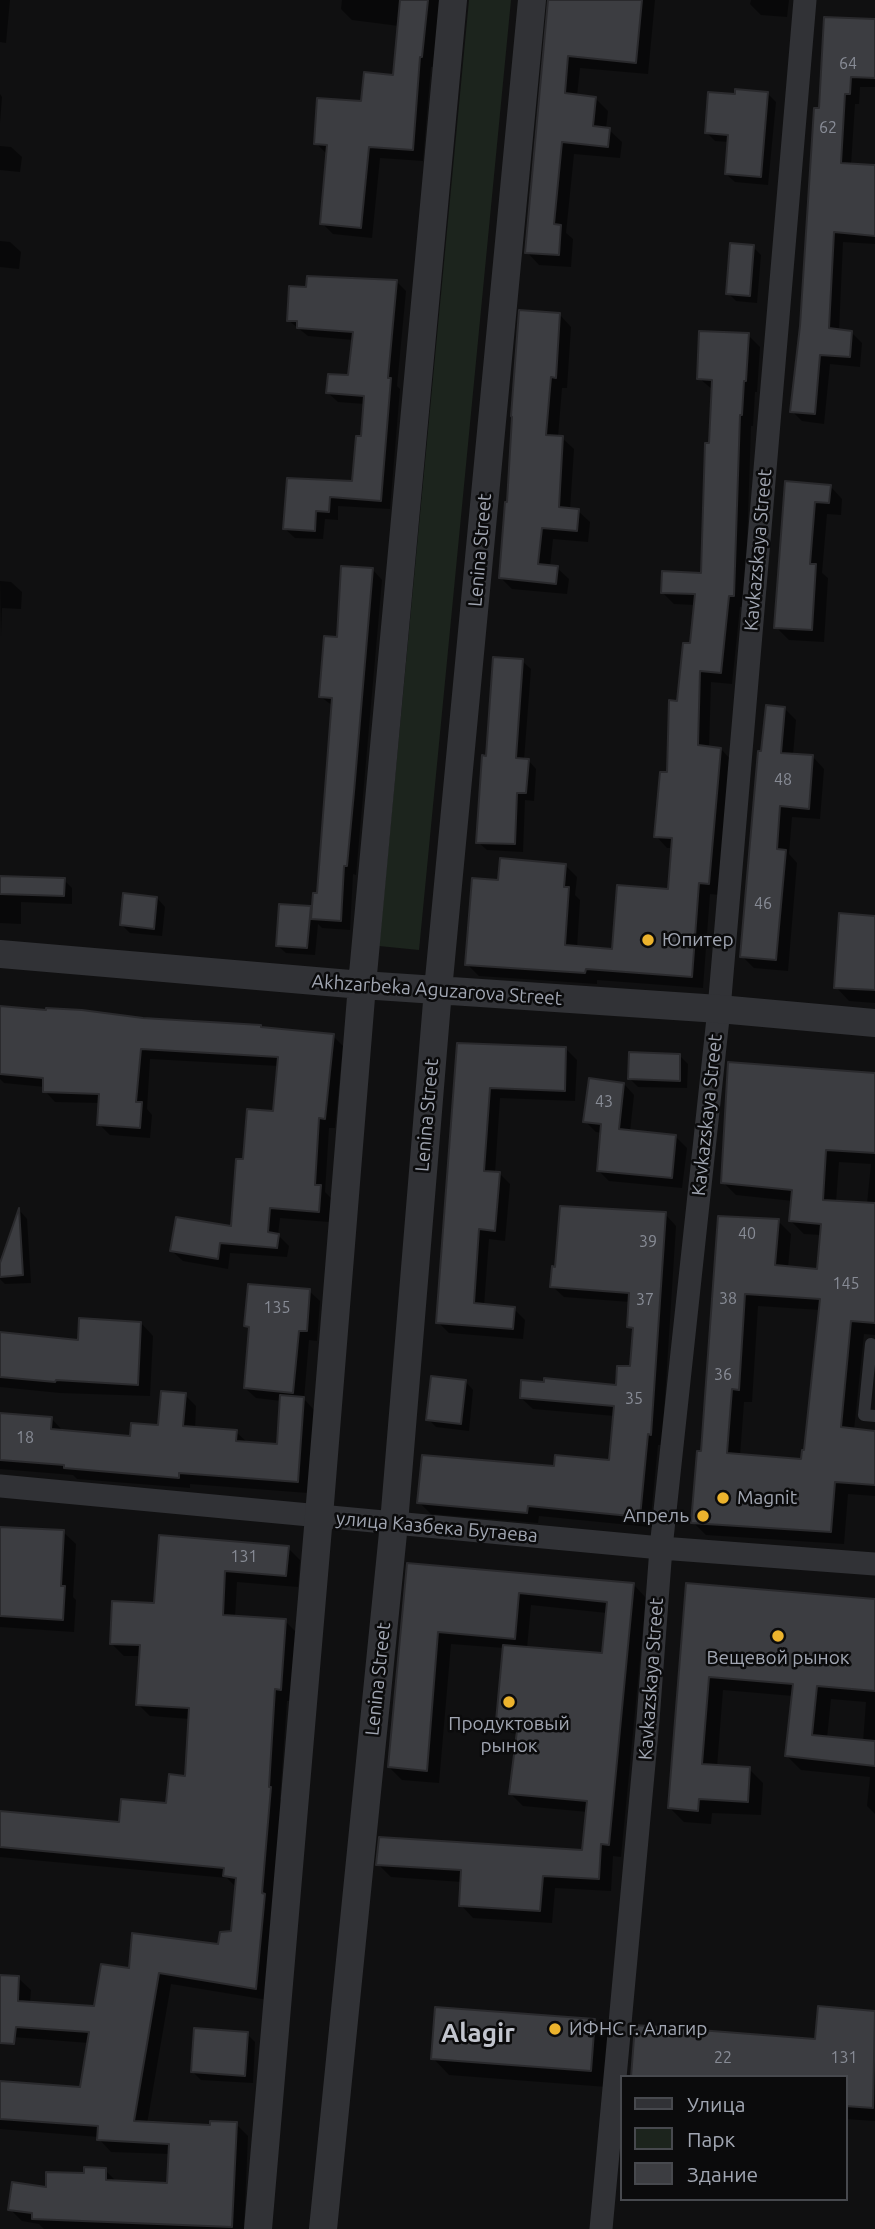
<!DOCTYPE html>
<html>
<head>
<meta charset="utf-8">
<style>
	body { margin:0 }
	#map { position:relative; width:875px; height:2229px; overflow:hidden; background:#101011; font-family:Ubuntu,sans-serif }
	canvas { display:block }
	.legend { position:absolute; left:620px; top:2075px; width:228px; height:126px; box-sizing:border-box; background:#0b0b0c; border:2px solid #47494e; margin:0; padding:9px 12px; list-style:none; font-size:21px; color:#a1a6b2 }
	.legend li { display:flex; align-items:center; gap:14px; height:35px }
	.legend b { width:35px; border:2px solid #47494e }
</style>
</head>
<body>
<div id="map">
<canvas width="875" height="2229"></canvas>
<ul class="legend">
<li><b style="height:9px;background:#313236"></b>Улица</li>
<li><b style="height:19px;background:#1c241d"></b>Парк</li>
<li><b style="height:19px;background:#3c3d41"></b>Здание</li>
</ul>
</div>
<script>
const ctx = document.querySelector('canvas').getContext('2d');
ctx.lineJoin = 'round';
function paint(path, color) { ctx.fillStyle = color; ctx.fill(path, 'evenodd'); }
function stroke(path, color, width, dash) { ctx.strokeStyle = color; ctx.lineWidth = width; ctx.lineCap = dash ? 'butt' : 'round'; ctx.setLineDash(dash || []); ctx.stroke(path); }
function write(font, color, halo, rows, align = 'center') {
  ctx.font = font + ' Ubuntu,sans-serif'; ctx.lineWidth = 5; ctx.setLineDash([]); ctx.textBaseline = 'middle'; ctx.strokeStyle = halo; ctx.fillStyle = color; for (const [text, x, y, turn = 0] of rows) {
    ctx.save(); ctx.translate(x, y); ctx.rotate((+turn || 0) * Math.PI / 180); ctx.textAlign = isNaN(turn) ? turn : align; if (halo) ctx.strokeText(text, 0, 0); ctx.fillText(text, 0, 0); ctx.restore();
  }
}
const green = new Path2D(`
	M469,0H511L419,950L379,946Z`);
const shadow = new Path2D(`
	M0,0H10L6,43L0,42V58Z
	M342,0H440L433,67H431L423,161L380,158L372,238L333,234L322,223L328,155L316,143L394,77L399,26L352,20L341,9Z
	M550,0H655L648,74L580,68L577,96L595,98L608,111L606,129L609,130L622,142L620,158L574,154L566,233L573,239L571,267L539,265L527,252Z
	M751,0H789L787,17L761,15L750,4Z
	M875,21V87H860L859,104H855L851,165L875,167V244L843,242L839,331L852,333L862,343L860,367L830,364L824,424L802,421L792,411L821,110Z
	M0,94L2,97L0,123Z
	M768,94L776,102L768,185L735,182L726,174L729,142L715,141L707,133L736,96Z
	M0,146L11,147L22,157L20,172L0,170Z
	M0,241L10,242L21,252L19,269L0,267Z
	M753,247L761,255L757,303L736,301L728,293Z
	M397,282L406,291L397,386L400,389L390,509L338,506V520L325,519L323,539L295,538L285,529L288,480L353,483L363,438L365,404L338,402L328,393L350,377L354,340L308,336L288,320L308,289Z
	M560,315L571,327L567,388H562L558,437L562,438L574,449L570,510L578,511L590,522L588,542L553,539L550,567L557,568L569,579L567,594L512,589L500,577Z
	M748,335L760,347L757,392H755L753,426H751L745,607H740L732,684L711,682L709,748L721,749L732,761L720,895L710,894L703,988L597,980V984L479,976L467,964L500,882L565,865L577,877L575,895L580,900L577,948L613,951L669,890L673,848H667L656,836L668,774L679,702L691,645L695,605L674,604L662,592L703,574L713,390L699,378Z
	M786,483L830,486L842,499L841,515L827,514L822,573L828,578L824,642L789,640L776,627Z
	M373,570L382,580L356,875L353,874L350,930L322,928L318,924L315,955L286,953L277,945L310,908L313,911L318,895L333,706L321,697L338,639Z
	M0,581L11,582L22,592L21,609L2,608L1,636Z
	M522,661L531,669L524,760H528L536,769L534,801L525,800L523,852L487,850L478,842L488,758Z
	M785,709L796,720L793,755L813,757L824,769L820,819L792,817L789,854L797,863L788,971L754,968L742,956L762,753Z
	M0,878L64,880L72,888V904L21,902V924L0,923Z
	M157,898L165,907L162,936L130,933L121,924Z
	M875,918V1003L849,1001L836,987Z
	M0,1008L143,1020L260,1026L263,1029L333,1036L343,1046L335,1128H329L325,1192L331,1198L329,1222L280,1218L278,1235L289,1246L287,1257L230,1253L228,1269L183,1261L172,1251L232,1228L245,1161L275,1113L279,1066L150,1059L147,1109L152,1115L150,1138L110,1135L99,1124L101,1103L55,1102L45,1091V1087L4,1083L0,1079Z
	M459,1045L566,1049L577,1060L575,1101L500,1098L495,1173H499L510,1184L505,1241L489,1239L484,1306L514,1309L525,1320L523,1339L449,1333L438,1322Z
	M680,1056L688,1064L687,1088L638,1087L630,1079Z
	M875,1076V1335L864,1334L854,1430L875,1432V1496L848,1494L844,1544L706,1535L693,1522L703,1453L720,1217L778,1221L791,1234L788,1268L819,1271L821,1235L804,1234L791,1221L793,1201L736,1195L723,1182ZM839,1162L871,1164L867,1204L836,1202ZM758,1306L820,1310L806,1452L803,1461L740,1456L744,1402H752Z
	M624,1084L634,1095L630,1132L676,1137L687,1148L682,1188L609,1181L598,1170L602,1133L596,1132L585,1121Z
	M20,1211L27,1219L31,1283L5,1284L0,1279V1268Z
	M665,1214L676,1226L662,1445H658L650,1527L539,1516L538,1523L431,1514L419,1502L555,1468L611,1462L615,1416L533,1409L521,1398L617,1386L632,1368L635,1333L629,1327L630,1302L564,1297L552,1286Z
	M309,1291L320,1301L317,1341L309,1340L304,1399L314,1410L308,1493L190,1484V1488L77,1479L73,1475L0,1469V1414L51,1418L62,1430V1432L132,1438L160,1427L185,1395L196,1406L195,1429L236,1432L248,1443L279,1446L281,1401L256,1398L245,1388L250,1330L246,1326Z
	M141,1323L153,1336L150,1396L60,1393L0,1387V1334L80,1341Z
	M465,1381L473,1390L469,1431L436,1427L428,1419Z
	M0,1528L63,1532L76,1544L73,1597L76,1600L74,1632L0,1627Z
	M160,1537L288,1548L300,1560L298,1587L237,1582L235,1617L285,1621L297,1633L292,1701H287L280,1799L283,1801L268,2000L171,1984L147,2124L212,2127L236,2124L248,2136L244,2229H44L39,2224L22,2221L10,2209L47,2189L105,2170L118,2183L169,2185L170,2154L111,2152L99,2139V2137L0,2129V2083L81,2089L89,2043L0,2036V1977L18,1978L31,1990L30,2003L95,2008L130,1970L220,1946L233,1932L237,1888L227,1878L0,1857V1813L121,1824L168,1805L186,1778L190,1719L150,1716L138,1704L141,1656H124L112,1644L156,1605Z
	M408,1565L634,1585L646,1598L621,1857L613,1856L611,1891L555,1888L552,1923L473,1918L461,1905L462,1882L391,1877L378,1864L584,1852L588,1812L523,1806L510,1793L518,1734L511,1733L498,1720L504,1648L451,1644L439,1783L402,1780L389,1767ZM531,1605L607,1613L603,1655L527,1648Z
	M688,1585L875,1600V1814L867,1806L870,1777L801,1770L787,1756L793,1696L723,1690L717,1767L749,1769L763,1783L761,1815L712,1813L711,1824L684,1822L670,1808ZM831,1699L866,1702L863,1742L827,1738Z
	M820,2008L875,2012V2121L845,2119V2077L817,2041Z
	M594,2021L611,2037L607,2087L449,2075L433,2058Z
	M247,2034L255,2042L253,2083L201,2080L192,2071Z`);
const building = new Path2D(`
	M400,0H428L422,57H420L413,150L369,147L361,228L320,224L327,145L314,144L317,98L361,101L364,72L393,75Z
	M548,0H642L636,63L568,56L565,93L596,97L593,126L610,128L608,147L562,142L554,224L561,225L559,255L525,253Z
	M824,17L875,19V78L851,77L850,94H845L841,163L875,165V236L834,232L829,328L852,331L850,357L820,355L815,414L790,412L800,326L814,108H819Z
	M735,89L768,92L761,177L725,174L728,135L705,133L708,92L735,94Z
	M730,243L754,245L750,296L726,294Z
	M307,276L397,280L388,378H391L381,501L330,497L329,512L316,511L315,531L283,529L287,478L352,481L356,436H361L364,396L326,393L328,374L348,375L353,332L297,328V321H287L289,286L306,287Z
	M519,310L560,313L556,378L551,377L546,435L563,436L559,507L579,509L577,531L542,528L538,564L558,566L556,584L499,578L505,502H507L512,417L511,416Z
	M699,331L749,333L746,381H744L742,415H740L734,596H729L721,673L700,671L698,745L721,748L709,884L699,883L692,977L586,969L585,973L465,965L472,878L498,880L500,858L566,864L564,887H569L565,945L612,949L617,885L668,889L672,838L654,837L660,772H667L669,700L677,701L683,643H690L695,594L661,593L662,571L701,573L705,443H709L712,380L697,379Z
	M785,481L831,485L829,503L815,502L810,564H816L812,630L774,628Z
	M341,566L373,568L354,792L347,866H344L341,921L311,919L313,893H317L332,698L319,697L324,636L337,637Z
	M493,657L523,659L516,758L529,759L526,793H517L515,844L476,843L482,755L486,756Z
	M766,705L785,707L781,753L813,755L809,809L780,806L777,849L786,850L776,960L740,957L758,751H761Z
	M0,876L65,878L64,896L0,894Z
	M123,893L157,897L154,929L120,925Z
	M279,904L311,906L307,948L276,946Z
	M839,913L875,916V990L834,988Z
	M0,1006L46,1010V1008L82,1010L143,1018L261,1025V1027L334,1034L325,1119L319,1118L315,1185H321L319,1212L270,1208L268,1232L279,1234L277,1248L220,1243L218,1259L170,1251L176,1217L231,1226L236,1159H243L247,1109L273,1111L278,1057L141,1049L136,1102H142L140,1128L97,1125L99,1094L43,1092V1078L0,1074Z
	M457,1043L566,1047L565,1091L490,1088L484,1171L500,1172L495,1231L479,1229L474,1303L515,1307L513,1329L436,1323Z
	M629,1052L680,1054V1081L628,1079Z
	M728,1062L875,1073V1153L826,1150L823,1200L875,1203V1323L851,1321L841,1427L875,1431V1485L835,1482L831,1532L691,1523L697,1451H701L718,1216L779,1219L775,1265L817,1269L821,1224L789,1221L792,1190L721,1183ZM745,1294L820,1299L804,1450H802L801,1459L727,1453L732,1389L739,1390Z
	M589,1078L624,1083L619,1129L676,1135L672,1178L597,1171L601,1124L583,1122Z
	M560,1206L666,1212L651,1435L648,1434L640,1517L528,1506L527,1513L417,1503L422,1455L554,1466L555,1455L609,1460L614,1406L520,1398L521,1380L544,1382V1378L616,1385L617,1366H630L633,1328L627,1327L629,1293L550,1287L552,1266L555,1267Z
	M19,1208L23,1275L0,1277V1263Z
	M248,1284L310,1289L307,1331H299L293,1393L244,1388L249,1327L244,1326Z
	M79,1318L141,1322L138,1385L56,1380L55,1382L0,1377V1332L78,1340Z
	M431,1376L466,1380L461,1424L426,1420Z
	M161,1391L186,1393L183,1426L237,1430L236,1441L277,1444L280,1395L304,1397L298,1482L179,1473V1478L64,1468V1465L0,1460V1413L52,1417L51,1429L130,1436L131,1423L158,1425Z
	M0,1527L64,1530L61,1586H65L63,1620L0,1616Z
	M159,1535L289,1546L286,1576L225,1571L223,1615L286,1619L281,1690L275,1689L269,1787H271L262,1893L265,1894L256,1989L159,1973L134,2121L210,2125V2121L237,2122L232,2227L32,2219V2213L8,2210L12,2182L46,2187V2172L84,2173V2167L106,2168V2180L167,2183L169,2144L97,2140L98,2126L0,2119V2081L80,2087L89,2032L16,2027L14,2044L0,2043V1975L19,1976L18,2001L94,2006L101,1964L129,1968L132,1933L218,1944L220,1932L231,1931L236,1878L223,1876L224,1868L0,1847V1811L119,1822L121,1799L166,1803L169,1774L185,1776L189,1708L136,1705L140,1645L110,1644L112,1601L154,1603Z
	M407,1563L634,1583L609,1845L601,1844L599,1879L543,1876L540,1911L459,1906L461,1870L376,1865L379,1837L582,1850L587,1801L509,1794L518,1723L496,1721L503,1645L602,1653L607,1602L519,1593L515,1639L438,1632L427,1771L388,1767Z
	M686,1583L875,1599V1691L817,1686L812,1735L875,1741V1766L785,1756L793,1684L709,1677L702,1764L750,1767L748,1802L699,1799L698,1811L668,1808Z
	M818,2006L875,2011L873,2108L845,2106V2077H631L635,2025L815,2039Z
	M435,2007L595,2019L591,2071L431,2059Z
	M194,2028L248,2032L245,2076L191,2072Z`);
const service = new Path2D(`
	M871,1344L864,1415L875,1416`);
const minor = new Path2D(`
	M0,1486L661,1548L875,1564
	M601,2229L648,1720L661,1548L719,1009L805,0`);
const tertiary = new Path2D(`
	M0,954L362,985L719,1009L875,1023
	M258,2229L319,1516L362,985L453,0
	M323,2229L394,1523L438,990L532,0`);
const markers = [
	[648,940,7,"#ecb32d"],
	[723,1498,7,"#ecb32d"],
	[703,1516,7,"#ecb32d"],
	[778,1636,7,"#ecb32d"],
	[509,1702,7,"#ecb32d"],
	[555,2029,7,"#ecb32d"]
];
const numberNames = [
	["64",848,64],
	["62",828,128],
	["48",783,780],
	["46",763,904],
	["43",604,1102],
	["40",747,1234],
	["39",648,1242],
	["145",846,1284],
	["38",728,1299],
	["37",645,1300],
	["135",277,1308],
	["36",723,1375],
	["35",634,1399],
	["18",25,1438],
	["131",244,1557],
	["22",723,2058],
	["131",844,2058]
];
const streetNames = [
	["Lenina Street",480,550,-85],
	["Kavkazskaya Street",758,550,-85],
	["Akhzarbeka Aguzarova Street",437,990,4],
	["Lenina Street",427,1115,-85],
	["Kavkazskaya Street",707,1115,-84],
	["улица Казбека Бутаева",437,1527,5],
	["Lenina Street",378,1679,-84],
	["Kavkazskaya Street",651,1679,-86]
];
const poiNames = [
	["Юпитер",662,940],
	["Magnit",737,1498],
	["Апрель",689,1516,"right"],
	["Вещевой рынок",778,1658,"center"],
	["Продуктовый",509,1724,"center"],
	["рынок",509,1746,"center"],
	["ИФНС г. Алагир",569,2029]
];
const districtNames = [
	["Alagir",478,2033]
];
paint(green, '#1c241d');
paint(shadow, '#0007');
paint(building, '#3c3d41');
stroke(building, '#2a2a2d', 2);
stroke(service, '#313236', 12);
stroke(minor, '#313236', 23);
stroke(tertiary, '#313236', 28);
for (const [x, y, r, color] of markers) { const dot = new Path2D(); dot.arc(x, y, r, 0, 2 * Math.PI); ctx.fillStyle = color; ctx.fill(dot); stroke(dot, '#0b0b0c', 2.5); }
write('16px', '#888c96', null, numberNames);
write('19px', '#a1a6b2', '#0b0b0c', streetNames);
write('19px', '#a1a6b2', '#0b0b0c', poiNames, 'left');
write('bold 26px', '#c2c5ce', '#0b0b0c', districtNames);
</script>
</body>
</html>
